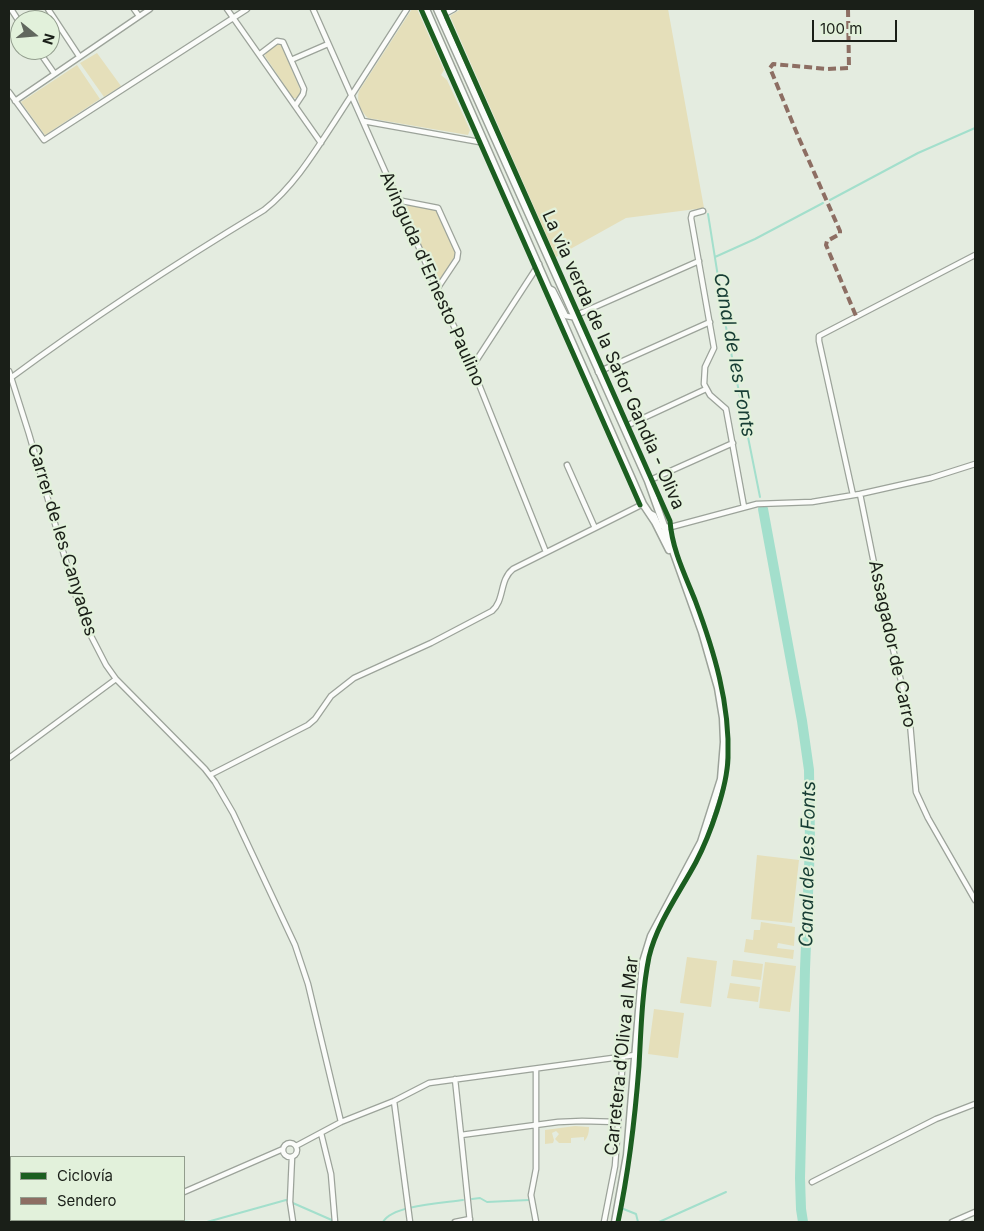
<!DOCTYPE html>
<html>
<head>
<meta charset="utf-8">
<style>
	body { margin:0 }
	#map { position:relative; width:984px; height:1231px; overflow:hidden; background:#e4ece0; font-family:Inter,sans-serif }
	canvas { display:block }
	.frame { position:absolute; inset:0; border:10px solid #1a1f18; pointer-events:none }
	.legend { position:absolute; left:10px; top:1156px; width:175px; height:65px; box-sizing:border-box; background:#e2f1db; border:1px solid #929d8d; margin:0; padding:6px 9px; list-style:none; font-size:15px; color:#1a1f18 }
	.legend li { display:flex; align-items:center; gap:10px; height:25px }
	.legend b { width:25px; border:1px solid #929d8d }
	.north { position:absolute; left:10px; top:10px; width:50px; height:50px; box-sizing:border-box; background:#e2f1db; border:1px solid #929d8d; border-radius:50%; rotate:107deg; font-size:14px; font-weight:700; line-height:20px; text-align:center; color:#1a1f18 }
	.north::after { content:''; display:block; margin:auto; width:18px; height:22px; background:#61675e; clip-path:polygon(50% 0,100% 100%,50% 72%,0 100%) }
	.scale { position:absolute; left:812px; top:20px; width:85px; height:22px; box-sizing:border-box; border:2px solid #1a1f18; border-top:0; padding-left:6px; font-size:15px; line-height:18px; white-space:nowrap; color:#1a1f18; -webkit-text-stroke:4px #e2f1db; paint-order:stroke }
</style>
</head>
<body>
<div id="map">
<canvas width="984" height="1231"></canvas>
<div class="frame"></div>
<ul class="legend">
<li><b style="height:6px;background:#1b5e20"></b>Ciclovía</li>
<li><b style="height:6px;background:#8d6e63"></b>Sendero</li>
</ul>
<div class="north">N</div>
<div class="scale">100 m</div>
</div>
<script>
const ctx = document.querySelector('canvas').getContext('2d');
ctx.lineJoin = 'round';
function paint(path, color) { ctx.fillStyle = color; ctx.fill(path, 'evenodd'); }
function stroke(path, color, width, dash) { ctx.strokeStyle = color; ctx.lineWidth = width; ctx.lineCap = dash ? 'butt' : 'round'; ctx.setLineDash(dash || []); ctx.stroke(path); }
function write(font, color, halo, rows, align = 'center') {
  ctx.font = font + ' Inter,sans-serif'; ctx.lineWidth = 4.5; ctx.setLineDash([]); ctx.textBaseline = 'middle'; ctx.strokeStyle = halo; ctx.fillStyle = color; for (const [text, x, y, turn = 0] of rows) {
    ctx.save(); ctx.translate(x, y); ctx.rotate((+turn || 0) * Math.PI / 180); ctx.textAlign = isNaN(turn) ? turn : align; if (halo) ctx.strokeText(text, 0, 0); ctx.fillText(text, 0, 0); ctx.restore();
  }
}
const green = new Path2D(`
	M412,9H417L444,70L441,75L447,80L470,130L468,135L368,118C361,112 356,100 359,91Z
	M461,9H668L704,208L626,218L556,257L450,16Z
	M278,44L281,45L300,89V93L297,98H293L265,56L266,52Z
	M97,53L121,86L104,97L80,63Z
	M77,65L100,99L45,135L21,102Z
	M410,205L436,209L456,254L443,276L439,279L435,277L405,209L406,206Z
	M757,855L799,860L792,923L751,919Z
	M761,922L795,927L794,946L778,943L777,948L794,950L793,959L744,952L746,939L753,940L754,930H760Z
	M687,957L717,961L711,1007L680,1003Z
	M733,960L763,964L761,980L731,976Z
	M765,962L796,966L790,1012L759,1008Z
	M730,983L760,987L758,1002L727,998Z
	M654,1009L684,1013L678,1058L648,1054Z
	M575,1126L589,1127C589,1132 588,1138 584,1141V1137L571,1138V1143H559L555,1139L559,1134L556,1131L552,1133L554,1140L553,1143L545,1144V1130Z`);
const stream = new Path2D(`
	M830,200L918,153L975,128
	M708,214L726,327L760,497
	M715,257L755,239L823,203
	M472,1199L480,1198L487,1202L529,1200
	M621,1206V1208L636,1214L638,1222
	M171,1220L191,1222
	M207,1222L286,1200L334,1221
	M383,1222C392,1205 445,1203 463,1200
	M659,1222L726,1192`);
const river = new Path2D(`
	M763,509L802,721L809,770L810,844L805,969L800,1178L801,1209L803,1222`);
const street = new Path2D(`
	M11,9L20,23
	M48,9L79,56
	M134,9L139,16
	M227,9L321,143
	M313,9L472,367L546,552
	M441,16L454,9
	M38,50L54,73
	M260,54L277,41L283,42L304,89L303,94L295,106
	M291,60L328,44
	M9,92L44,140L247,9
	M15,101L150,9
	M363,121L485,143
	M397,200L438,208L458,252L457,259L437,289
	M703,211L692,214L691,218L714,348L705,367L704,384L710,395L726,409L744,507
	M549,288L553,290L566,316L572,317L699,261
	M472,367L539,264
	M9,371L29,434L78,603L89,632L106,665L116,679L205,769L215,782L233,813L295,945L308,984L341,1122
	M598,372L710,322
	M12,377C93,317 178,262 264,210C294,186 314,153 335,121C359,84 383,46 407,9
	M624,427L706,389
	M567,465L595,528
	M648,481L733,443
	M860,494L884,613L906,701L910,723L916,792L928,818L975,900
	M853,495L819,341V336L975,255
	M650,513L654,515L659,526L671,527L757,504L812,502L860,494L931,478L975,464
	M9,758L116,679
	M210,775L308,725L315,719L331,696L354,678L431,643L492,611C505,600 499,580 513,569L643,504
	M455,1079L461,1135L558,1122L582,1121L618,1122
	M394,1101L410,1222
	M321,1133L331,1174L335,1222
	M461,1135L470,1222
	M283 1150a7 7 0 1 1 14 0a7 7 0 1 1-14 0Z
	M296,1146L341,1122L394,1101L429,1083L635,1055
	M292,1157L290,1202L293,1222
	M812,1182L936,1119L975,1104
	M184,1192L283,1149
	M169,1220L170,1222
	M115,1222L120,1220
	M455,1222L470,1219
	M536,1222L531,1195L536,1169V1069
	M604,1222L615,1166L623,1057
	M952,1222L975,1212`);
const secondary = new Path2D(`
	M426,9L643,504L655,522L669,550
	M437,9L648,481L702,632L718,688L723,718L724,742L721,779L701,842L651,936L643,962L627,1155L615,1222`);
const quiet = new Path2D(`
	M848,9L849,68L828,69L773,64L770,68L798,136L840,231V234L827,241L826,245L856,316`);
const cycleway = new Path2D(`
	M421,9L640,505
	M443,9L670,521C672,549 685,575 695,600C714,651 730,703 728,758C727,788 710,835 696,862C680,892 657,923 649,957C642,992 641,1030 639,1066C635,1118 629,1170 618,1222`);
const streetNames = [
	["Avinguda d'Ernesto Paulino",432,279,66],
	["La via verda de la Safor Gandia - Oliva",613,360,66],
	["Carrer de les Canyades",62,540,73],
	["Assagador de Carro",892,644,78],
	["Carretera d’Oliva al Mar",622,1056,-84]
];
const waterNames = [
	["Canal de les Fonts",734,355,80],
	["Canal de les Fonts",808,864,-89]
];
paint(green, '#e5dfba');
stroke(stream, '#a3dfcc', 2);
stroke(river, '#a3dfcc', 10);
stroke(street, '#9ca39a', 7);
stroke(secondary, '#9ca39a', 9);
stroke(street, '#fbfcfa', 4.5);
stroke(secondary, '#fbfcfa', 6);
stroke(quiet, '#8d6e63', 4, [8, 4]);
stroke(cycleway, '#1b5e20', 5);
write('18px', '#1a1f18', '#e2f1db', streetNames);
write('italic 19px', '#173d34', '#e2f1db', waterNames);
</script>
</body>
</html>
